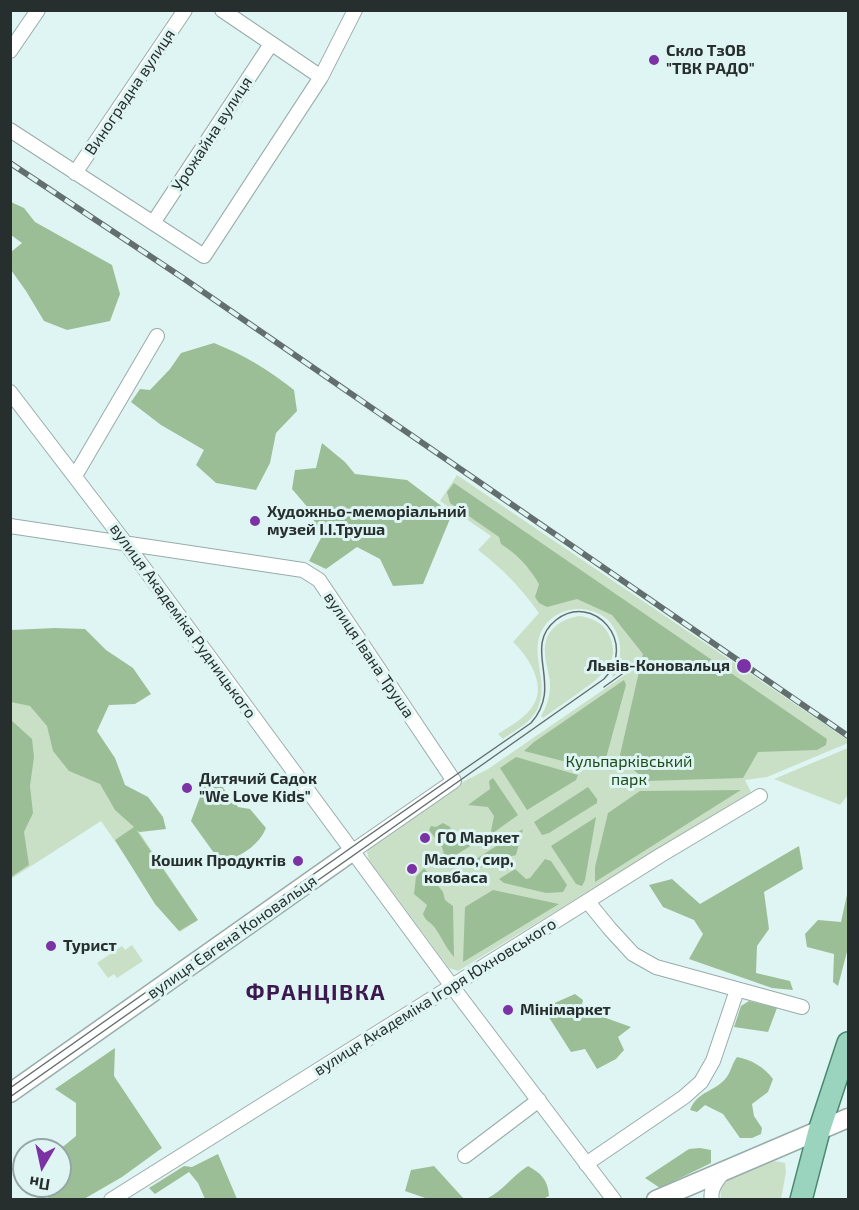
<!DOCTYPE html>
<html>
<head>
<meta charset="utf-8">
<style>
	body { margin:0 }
	#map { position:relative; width:859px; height:1210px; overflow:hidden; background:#dff5f3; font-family:"Exo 2",sans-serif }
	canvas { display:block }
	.frame { position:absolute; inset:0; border:12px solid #272f2e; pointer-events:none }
	.north { position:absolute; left:12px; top:1138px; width:60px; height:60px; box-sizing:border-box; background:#dff5f3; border:2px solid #95a6a4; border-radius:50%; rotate:189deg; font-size:16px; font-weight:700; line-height:24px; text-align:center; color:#272f2e }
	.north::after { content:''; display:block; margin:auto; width:21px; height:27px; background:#7b32a5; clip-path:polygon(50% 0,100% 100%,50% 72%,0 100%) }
</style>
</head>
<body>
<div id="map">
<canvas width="859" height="1210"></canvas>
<div class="frame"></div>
<div class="north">Пн</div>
</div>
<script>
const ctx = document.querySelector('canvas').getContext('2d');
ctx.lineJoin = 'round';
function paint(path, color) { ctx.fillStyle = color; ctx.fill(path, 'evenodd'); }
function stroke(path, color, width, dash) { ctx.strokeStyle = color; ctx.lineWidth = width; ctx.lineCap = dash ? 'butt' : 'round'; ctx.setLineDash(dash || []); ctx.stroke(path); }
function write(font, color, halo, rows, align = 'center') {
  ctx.font = font + ' "Exo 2",sans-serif'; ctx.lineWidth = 6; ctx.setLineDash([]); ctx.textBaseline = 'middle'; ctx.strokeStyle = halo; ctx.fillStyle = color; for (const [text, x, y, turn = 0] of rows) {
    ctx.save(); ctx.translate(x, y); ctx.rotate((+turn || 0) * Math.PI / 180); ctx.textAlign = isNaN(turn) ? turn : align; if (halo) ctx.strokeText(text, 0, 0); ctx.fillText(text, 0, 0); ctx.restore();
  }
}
const green = new Path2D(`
	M457,475L848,740V743L767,777L745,780L751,792L458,971L449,968L369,860L367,852L369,847L459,784L488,769L635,668L632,663L613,677L612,675C625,659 622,635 608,620C598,611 583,607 569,610C560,612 552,617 546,624C526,649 549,677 539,705C534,721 516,730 503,739L498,734C510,726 527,717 534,704C546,684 528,656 513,642L539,613C519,586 504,570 478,550L491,536L440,501Z
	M579,616C592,618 603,622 609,635C623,663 598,679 577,694C566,702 554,710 543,718L541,716C547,706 550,696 550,685C550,674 545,664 545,653C543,631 560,619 579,616Z
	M11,640L198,920L180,932L155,904L139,876L101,821L11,879Z
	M848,748V795L840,805L774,779Z
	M132,945L143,961L117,978L114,974L108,978L97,963L122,946L125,950Z
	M774,1161L785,1163L786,1172L781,1199L721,1200L720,1188L728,1180Z`);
const forest = new Path2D(`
	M11,202L24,208L35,222L112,265L120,294L110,321L67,330L44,321L26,291L11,270V252L22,243L11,235Z
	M214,343C244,355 269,370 294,390L297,411L276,433L270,463L256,490L216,483L196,465L204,450L161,425L131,402L140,389L150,390L170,369L181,353Z
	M322,443L345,462L355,474L407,480L452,514L423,584L393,586L380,559L357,547L326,569L309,561L321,538L309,509L292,489L295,470L316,468Z
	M454,483L827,739L826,745L817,750L758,752L743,778L647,781L623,761L620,755L643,654L612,615L577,599L547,607L539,603L535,597L539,584C529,567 518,555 501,544L499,537L450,503L447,492Z
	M55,628L85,629L106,650L133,668L151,694L135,704L109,705L97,731L115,758L125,785L148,797L163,817L166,829L140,832L137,831L198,920L179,931L155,904L115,840L134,827L115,810L100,784L69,771L53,751L47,726L30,706L11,702V630Z
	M624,680L626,685L606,758L597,767L590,768L524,751L534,742Z
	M11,720L32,739L34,757L30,786L33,813L24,832L29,865L11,877Z
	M516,757L578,775L576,780L527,810L500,768Z
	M210,771L238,807L250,809L266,828C259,845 244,853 229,861L214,853L191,821L200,797L201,783Z
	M493,778L518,815L493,833L491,831L494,816L488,807L468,805L490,789L489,781Z
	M588,787L597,799V803L549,833L542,835L534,822Z
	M741,790L595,882V867L608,813L640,791Z
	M596,817L585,880L582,886L576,884L551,846Z
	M443,823L450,827L457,840L469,837L474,840V844L449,859L445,858L442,847L429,830L431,826L436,827Z
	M523,829L516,855L497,860L480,868L476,859Z
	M799,846L803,869L764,892L769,929L757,946L756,973L790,981L793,990L772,988L689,959L703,934L694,920L663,907L649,885L672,879L700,904Z
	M545,859L551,861L567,885L563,892L546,893L504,883L499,879L515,869L526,879L530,878Z
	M424,868L443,892L445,900L453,906L454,957C446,948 442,938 435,928C431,922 425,921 423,914L427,905L414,894L416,877Z
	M493,890L559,904L463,962L465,907Z
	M848,890V948L838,986L833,982L834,954L807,947L805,934L818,920L841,922Z
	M575,994L583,1000L581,1009L631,1027L618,1037L624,1050L616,1059L597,1069L585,1049L571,1052L543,1008Z
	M749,1001L777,1008L768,1032L734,1027L741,1006Z
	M115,1048L114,1076L162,1148L122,1177L84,1199H49L41,1186H60L59,1150L76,1136V1103L55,1089Z
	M737,1057C752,1060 764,1067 773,1079L768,1092L752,1104L754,1116L762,1128L761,1134L752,1138H740L723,1114L705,1105L697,1112L690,1110C697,1091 715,1092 726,1078C731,1072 732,1063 737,1057Z
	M700,1148L711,1150V1163L660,1188L645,1178L689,1149Z
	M218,1154L237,1199H205L198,1183L189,1172L155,1194L149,1188L184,1166L192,1167Z
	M434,1166L464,1199H428L405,1191L411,1170Z
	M528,1166C541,1173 548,1180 549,1196L543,1199H486C503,1191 512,1176 528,1166Z`);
const street = new Path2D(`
	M222,10L321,77
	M10,51L38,10
	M10,130L204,256L321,77L355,10
	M75,173L185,10
	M153,223L271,44
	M10,392L127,545L457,993L614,1200
	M75,476L157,336
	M10,526L303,570L319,580L454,781L353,851
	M588,902L610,929L633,954L656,967L802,1007
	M465,1156L539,1100
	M586,1164L684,1097L701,1082L713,1061L737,990
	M111,1200L661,855L760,796
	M712,1200C709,1189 718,1179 724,1171`);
const secondary = new Path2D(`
	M10,1093L353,851
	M656,1200L848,1118`);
const primary = new Path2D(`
	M801,1200L819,1131L848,1043`);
const tram = new Path2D(`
	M604,687L632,667
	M10,1088L362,840L531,723C565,685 521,648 556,620C593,591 639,643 604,679L10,1097`);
const rail = new Path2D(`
	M10,163L183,278L848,736`);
const markers = [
	[654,60,6,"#7b32a5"],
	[255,521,6,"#7b32a5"],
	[744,666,8,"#7b32a5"],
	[187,788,6,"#7b32a5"],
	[425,838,6,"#7b32a5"],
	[298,861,6,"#7b32a5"],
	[412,869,6,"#7b32a5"],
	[51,946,6,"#7b32a5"],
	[508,1010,6,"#7b32a5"]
];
const poiNames = [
	["Скло ТзОВ",666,51],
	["\"ТВК РАДО\"",666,69],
	["Художньо-меморіальний",267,512],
	["музей І.І.Труша",267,530],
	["Львів-Коновальця",730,666,"right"],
	["Дитячий Садок",199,779],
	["\"We Love Kids\"",199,797],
	["ГО Маркет",437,838],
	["Масло, сир,",424,860],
	["ковбаса",424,878],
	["Кошик Продуктів",286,861,"right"],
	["Турист",63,946],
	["Мінімаркет",520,1010]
];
const streetNames = [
	["Виноградна вулиця",130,92,-56],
	["Урожайна вулиця",212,134,-57],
	["вулиця Академіка Рудницького",183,621,54],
	["вулиця Івана Труша",369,655,56],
	["вулиця Євгена Коновальця",232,937,-35],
	["вулиця Академіка Ігоря Юхновського",435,997,-32]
];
const parkNames = [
	["Кульпарківський",629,762],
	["парк",629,780]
];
const districtNames = [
	["ФРАНЦІВКА",316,993]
];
paint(green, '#c9e0c6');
paint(forest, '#9bbe97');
stroke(street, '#98acaa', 16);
stroke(secondary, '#98acaa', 21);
stroke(primary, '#488870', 24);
stroke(street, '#fff', 14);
stroke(secondary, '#fff', 18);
stroke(primary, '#9bd4be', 21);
stroke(tram, '#636f6e', 1.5);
stroke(rail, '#636f6e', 6);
stroke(rail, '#dff5f3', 4, [11]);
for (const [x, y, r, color] of markers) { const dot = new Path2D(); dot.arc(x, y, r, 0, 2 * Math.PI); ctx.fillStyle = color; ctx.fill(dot); stroke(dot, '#dff5f3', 2); }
write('bold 16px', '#272f2e', '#dff5f3', poiNames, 'left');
write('16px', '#272f2e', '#dff5f3', streetNames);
write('16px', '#1c4b17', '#dff5f3', parkNames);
ctx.letterSpacing = '1.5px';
write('bold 22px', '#3b1950', '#dff5f3', districtNames);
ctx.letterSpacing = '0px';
</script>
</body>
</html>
